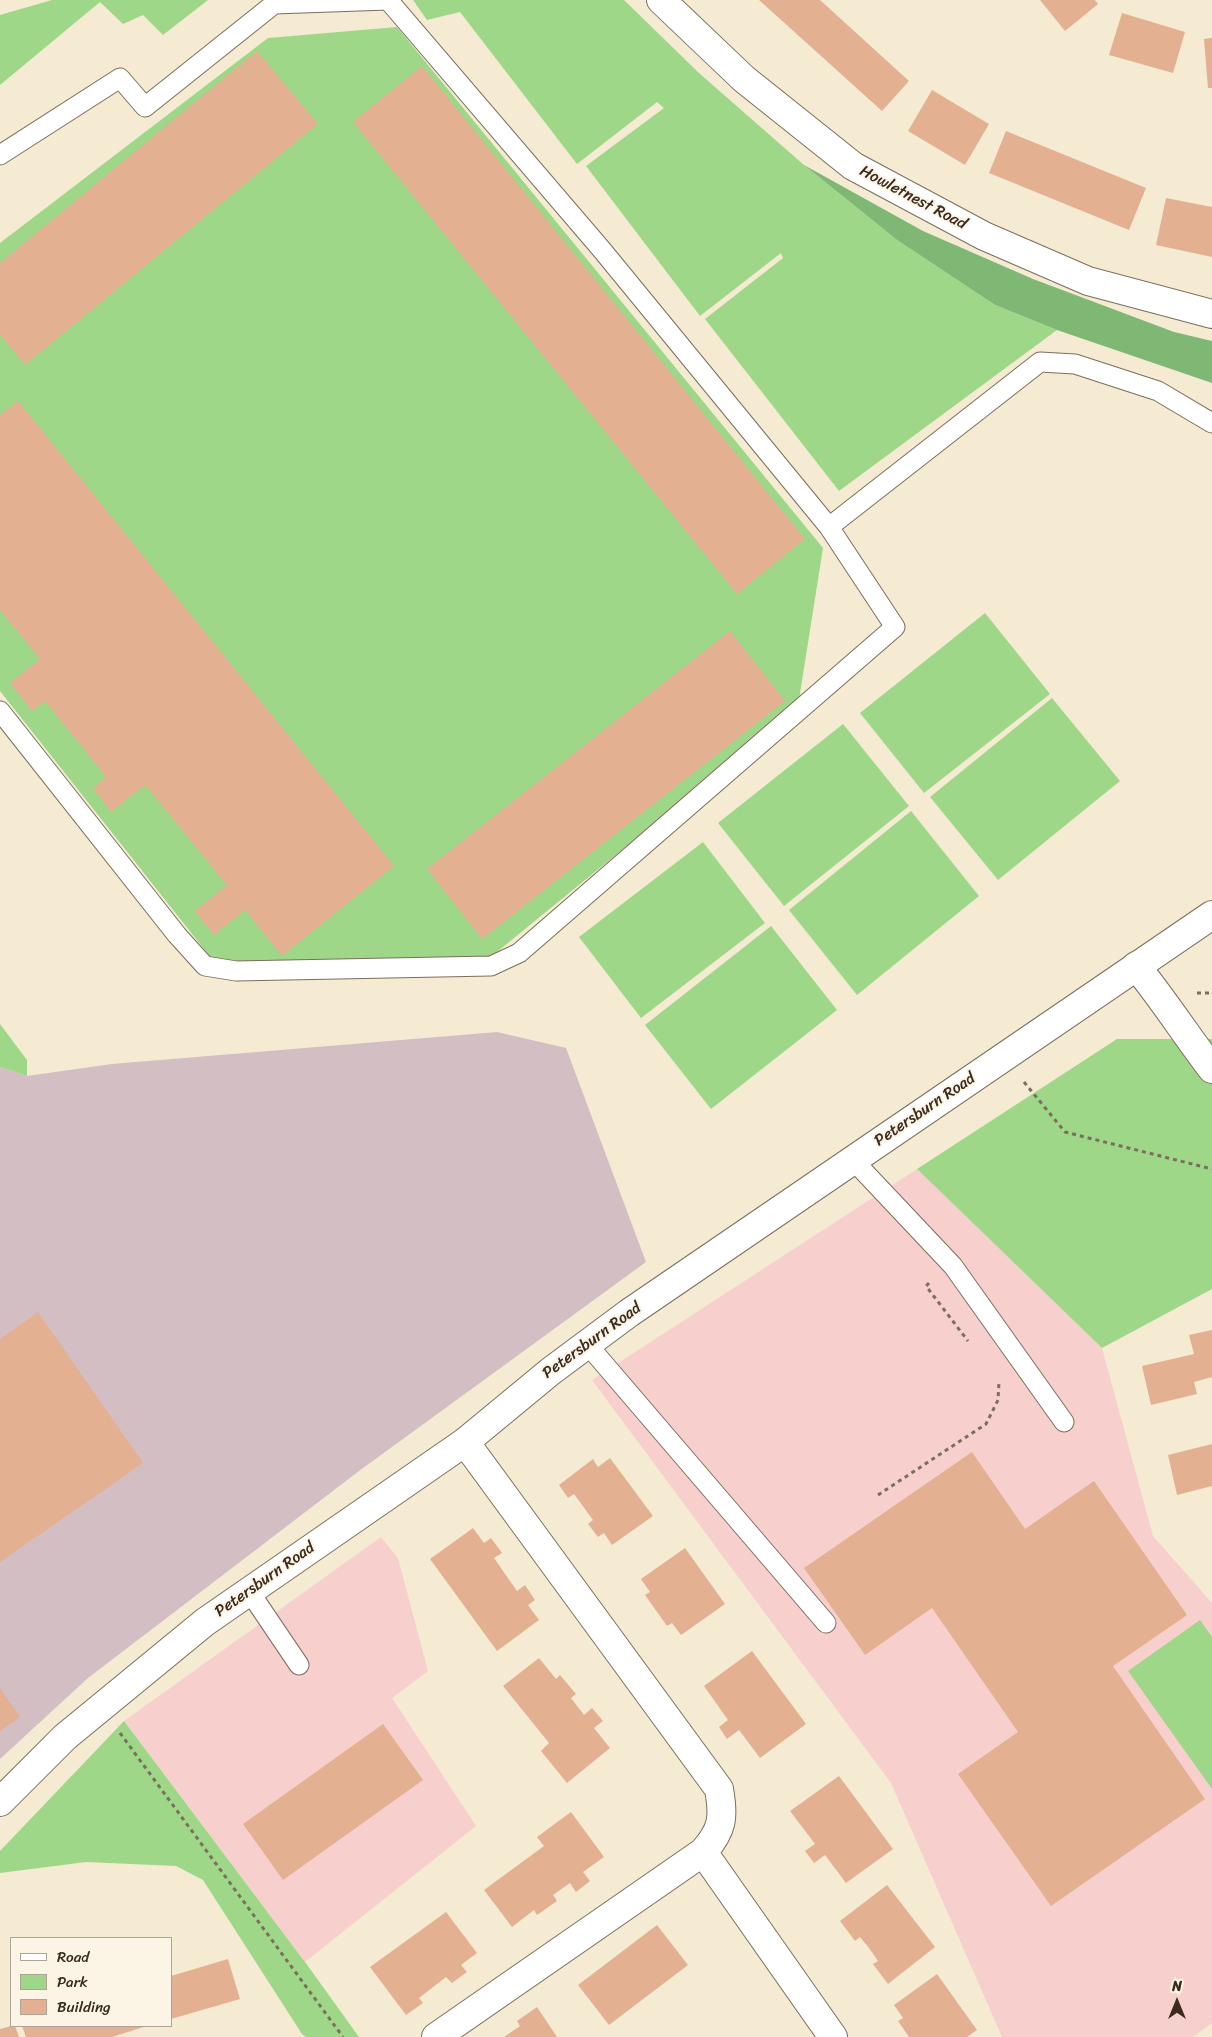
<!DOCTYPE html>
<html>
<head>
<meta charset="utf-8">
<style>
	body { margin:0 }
	#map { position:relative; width:1212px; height:2037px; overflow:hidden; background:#f4ebd2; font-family:Sriracha,sans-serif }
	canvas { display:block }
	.legend { position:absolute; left:10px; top:1937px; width:162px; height:90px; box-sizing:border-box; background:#fcf5e5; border:1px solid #afa495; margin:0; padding:6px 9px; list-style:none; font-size:15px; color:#3b2a1e }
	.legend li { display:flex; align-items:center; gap:10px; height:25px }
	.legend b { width:25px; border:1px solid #afa495 }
	.north { position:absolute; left:1152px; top:1977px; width:50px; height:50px; -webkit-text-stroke:4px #fcf5e5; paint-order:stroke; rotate:0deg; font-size:14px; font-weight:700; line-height:20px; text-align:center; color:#3b2a1e }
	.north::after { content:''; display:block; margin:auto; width:18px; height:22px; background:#3b2a1e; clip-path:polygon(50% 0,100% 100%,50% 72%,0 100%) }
</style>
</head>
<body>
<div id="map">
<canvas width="1212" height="2037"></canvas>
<ul class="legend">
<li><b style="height:6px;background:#fff"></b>Road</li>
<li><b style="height:14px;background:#9fd789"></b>Park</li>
<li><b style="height:14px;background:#e3b191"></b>Building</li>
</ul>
<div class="north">N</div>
</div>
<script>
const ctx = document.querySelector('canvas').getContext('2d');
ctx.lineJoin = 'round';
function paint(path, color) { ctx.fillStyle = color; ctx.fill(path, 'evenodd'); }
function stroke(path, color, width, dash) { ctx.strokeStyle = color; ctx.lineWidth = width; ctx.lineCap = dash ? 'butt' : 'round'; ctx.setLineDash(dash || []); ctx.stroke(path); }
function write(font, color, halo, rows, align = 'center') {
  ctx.font = font + ' Sriracha,sans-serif'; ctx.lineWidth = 4; ctx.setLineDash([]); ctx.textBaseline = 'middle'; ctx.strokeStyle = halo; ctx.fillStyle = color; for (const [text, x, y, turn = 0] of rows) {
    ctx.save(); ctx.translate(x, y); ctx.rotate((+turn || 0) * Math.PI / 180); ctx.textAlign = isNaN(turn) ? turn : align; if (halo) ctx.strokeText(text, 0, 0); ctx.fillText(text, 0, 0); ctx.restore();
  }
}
const built = new Path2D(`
	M917,1169L1102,1348L1153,1536L1212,1603V2023L1193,2037H1002L891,1783L592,1380Z
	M381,1537L398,1558L428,1671L392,1698L476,1826L305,1962L124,1721Z`);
const industrial = new Path2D(`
	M497,1032L566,1048L646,1262L359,1471L88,1678L0,1759V1067L27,1076L112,1064Z`);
const green = new Path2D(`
	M52,0H208L163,35L143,15L123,24L100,2L0,85V15Z
	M413,0H624L699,73L804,165L897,240L995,305L1057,330L839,491L705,319L783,258L781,253L700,316L586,166L664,108L657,102L577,164L460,12L427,20Z
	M397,27L823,548L798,706L492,956L215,963L0,691V243L268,38Z
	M985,613L1050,694L924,793L860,713Z
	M1052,698L1120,781L998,880L930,797Z
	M843,724L909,806L784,906L718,823Z
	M911,811L979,896L857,995L789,910Z
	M703,842L765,923L641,1018L579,937Z
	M771,926L837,1010L711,1109L645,1025Z
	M0,1024L27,1060V1076L0,1067Z
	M1117,1039H1212V1289L1102,1348L917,1169Z
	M1200,1620L1212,1637V1789L1128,1671Z
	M124,1721L305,1962L359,2037H306L302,2034L203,1880L176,1866L86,1862L0,1873V1851Z`);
const forest = new Path2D(`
	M804,165L923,231L1033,279L1174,332L1212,341V383L1057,330L995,305L897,240Z`);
const building = new Path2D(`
	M759,0H820L909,81L882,111Z
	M1040,0H1095L1098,4L1065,31Z
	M1122,13L1185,32L1173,73L1109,55Z
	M1212,38V88H1208L1204,39Z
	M257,51L318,124L25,365L0,335V263Z
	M422,66L805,539L737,594L353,122Z
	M932,90L989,124L965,165L908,131Z
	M1006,131L1146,188L1129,230L989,173Z
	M1166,198L1212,207V257L1156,245Z
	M18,401L394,866L282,956L245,910L214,935L195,911L227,885L145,785L111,812L93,788L106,777L45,701L32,711L10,683L40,659L0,610V415Z
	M730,631L785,701L482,939L427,869Z
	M38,1312L143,1463L0,1562V1339Z
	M1212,1330V1377L1194,1382L1197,1394L1151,1405L1142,1366L1194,1354L1189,1335Z
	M1212,1444V1486L1177,1495L1168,1455Z
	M972,1452L1025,1529L1094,1481L1187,1615L1113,1666L1205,1799L1051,1906L958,1774L1018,1732L932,1608L865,1655L804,1568Z
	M610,1458L653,1516L612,1545L604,1533L598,1537L588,1524L593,1520L574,1494L568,1498L559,1485L593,1459L598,1467Z
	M473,1528L484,1543L491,1538L502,1553L494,1558L517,1591L525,1585L535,1600L528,1605L539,1620L497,1651L430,1559Z
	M685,1548L725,1604L681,1635L672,1623L667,1626L645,1595L650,1592L641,1579Z
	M752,1651L806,1724L760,1758L739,1730L727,1739L719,1727L728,1720L704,1686Z
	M539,1658L556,1679L560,1675L576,1694L571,1698L584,1715L592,1708L603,1721L594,1728L610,1748L567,1783L541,1751L549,1743L503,1686Z
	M0,1688L20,1717L0,1731Z
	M383,1724L423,1780L283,1880L243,1824Z
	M839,1776L893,1849L846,1883L825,1855L814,1863L805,1851L815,1844L790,1811Z
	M571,1812L604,1857L583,1872L590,1881L576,1892L570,1883L553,1895L557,1901L537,1915L534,1910L512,1927L484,1890L544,1846L537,1837Z
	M887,1885L935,1947L888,1984L873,1964L878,1961L869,1948L860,1937L855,1941L840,1921Z
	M446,1912L477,1953L461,1965L467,1972L452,1983L446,1977L419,1998L423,2003L406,2015L370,1967Z
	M657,1925L688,1965L609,2025L578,1985Z
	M228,1959L240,1999L171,2019V1976Z
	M937,1974L977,2030L967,2037H909L898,2021L903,2018L894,2005Z
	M537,2007L557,2037H504L520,2026L517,2021Z
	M11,2026H15L19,2037H0V2029Z
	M22,2026H147L112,2037H26Z`);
const path = new Path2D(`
	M1197,993H1212
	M1024,1082L1065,1132L1212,1169
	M929,1283L926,1286L968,1341
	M878,1495L986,1424L998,1400L999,1382
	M120,1733L343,2037`);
const lane = new Path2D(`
	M0,155L120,78L145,107L274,4L388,0
	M829,527L1040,362L1075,364L1158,391L1212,423
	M0,711L177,935L205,966L236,971L491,966L519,953L895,627L829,527L602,250L388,0
	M853,1160L953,1266L1064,1422
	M587,1344L826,1623
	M249,1591L299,1665`);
const street = new Path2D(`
	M661,0L744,79L853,166L984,236L1088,281L1212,314
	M1136,966C1163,999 1186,1035 1212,1069
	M703,1852L833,2037
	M436,2037L703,1852C723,1830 724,1817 719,1789L465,1442`);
const secondary = new Path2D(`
	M0,1802L65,1737L205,1622L465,1442L551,1371L629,1313L1212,915`);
const streetNames = [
	["Howletnest Road",913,198,28],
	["Petersburn Road",925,1110,-34],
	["Petersburn Road",592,1341,-36],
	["Petersburn Road",265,1580,-35]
];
paint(built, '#f7d0cd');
paint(industrial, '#d2bec3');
paint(green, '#9fd789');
paint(forest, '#7fb875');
paint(building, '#e3b191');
stroke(lane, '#7c6e5d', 21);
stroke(street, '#7c6e5d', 30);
stroke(secondary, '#7c6e5d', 30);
stroke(path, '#7c6e5d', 3, [4, 4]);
stroke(lane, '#fff', 19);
stroke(street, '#fff', 28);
stroke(secondary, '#fff', 28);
write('16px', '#3b2a1e', '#fcf5e5', streetNames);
</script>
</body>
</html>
